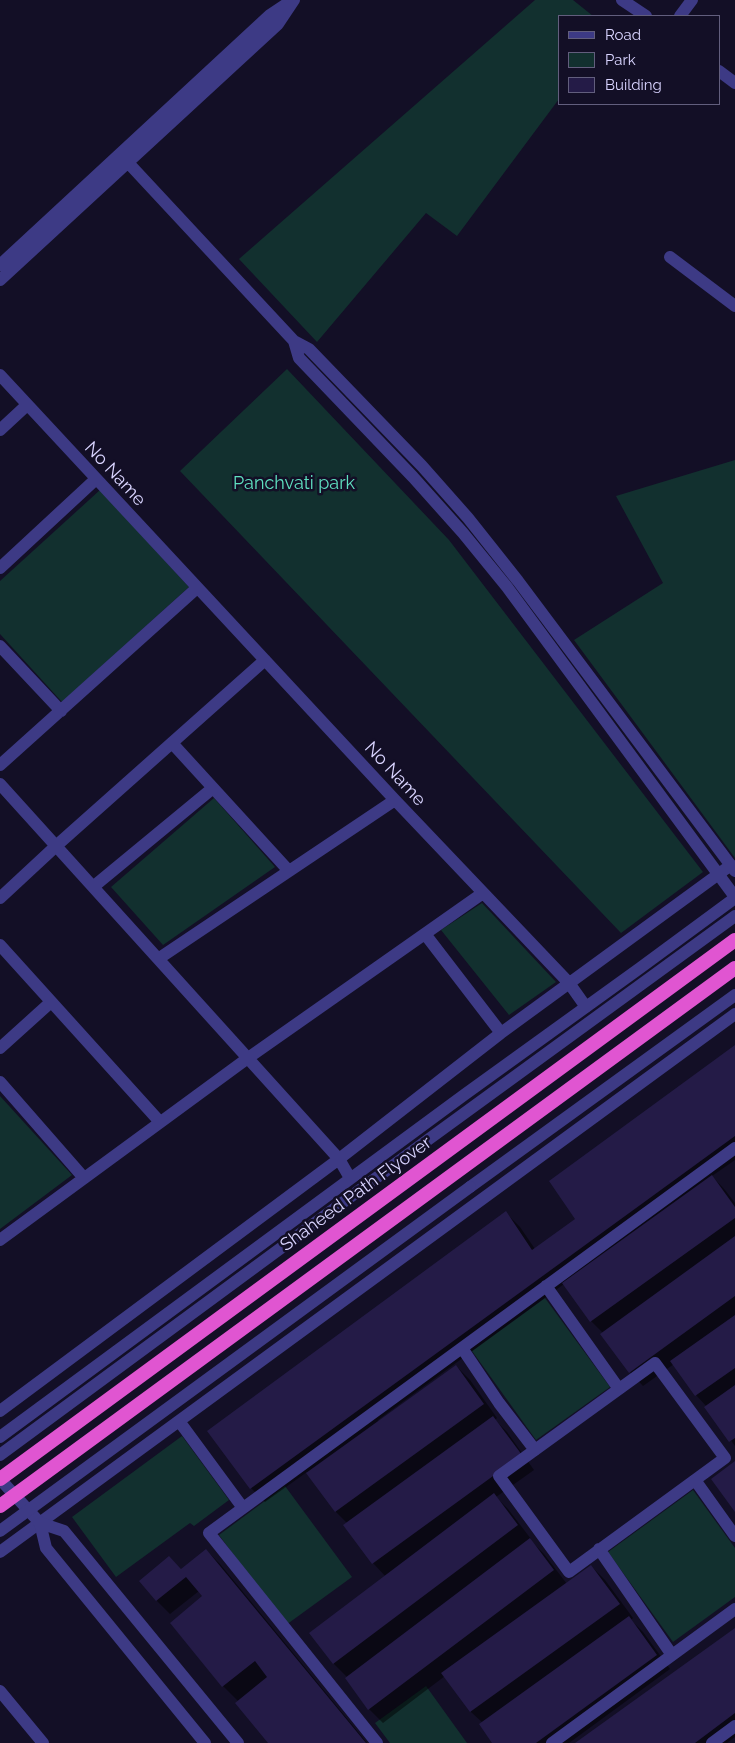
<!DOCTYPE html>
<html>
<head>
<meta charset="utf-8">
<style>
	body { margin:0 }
	#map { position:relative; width:735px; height:1743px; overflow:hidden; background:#130f26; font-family:Raleway,sans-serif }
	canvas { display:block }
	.legend { position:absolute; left:558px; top:15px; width:162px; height:90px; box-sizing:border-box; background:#130f26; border:1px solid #625e7d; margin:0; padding:6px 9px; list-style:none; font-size:15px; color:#d9d4ff }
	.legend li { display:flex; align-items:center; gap:10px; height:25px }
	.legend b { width:25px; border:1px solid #625e7d }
</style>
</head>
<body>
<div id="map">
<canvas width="735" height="1743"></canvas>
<ul class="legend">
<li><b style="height:6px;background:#3d3a85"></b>Road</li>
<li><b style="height:14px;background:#12302f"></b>Park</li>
<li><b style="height:14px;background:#241b47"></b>Building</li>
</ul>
</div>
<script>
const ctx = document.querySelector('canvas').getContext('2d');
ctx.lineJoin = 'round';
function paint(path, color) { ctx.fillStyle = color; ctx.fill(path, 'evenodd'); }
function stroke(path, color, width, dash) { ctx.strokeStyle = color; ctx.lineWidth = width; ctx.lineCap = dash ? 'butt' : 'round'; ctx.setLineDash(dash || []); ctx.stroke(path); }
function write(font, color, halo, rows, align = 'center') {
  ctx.font = font + ' Raleway,sans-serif'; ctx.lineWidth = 5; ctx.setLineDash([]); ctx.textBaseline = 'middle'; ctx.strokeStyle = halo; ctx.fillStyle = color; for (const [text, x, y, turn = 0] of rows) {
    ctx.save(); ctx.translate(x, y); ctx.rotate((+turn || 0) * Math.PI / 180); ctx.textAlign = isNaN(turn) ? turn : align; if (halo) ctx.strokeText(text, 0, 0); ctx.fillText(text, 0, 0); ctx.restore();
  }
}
const green = new Path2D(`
	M535,0H573L593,16H559V99L457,236L426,213L317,342L239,259Z
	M287,369L449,540L703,872L621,933L180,471Z
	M735,460V858L574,640L663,583L616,496Z
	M100,490L189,587L62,702L0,634V581Z
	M214,798L275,867L163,945L111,887Z
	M482,903L556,982L509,1015L441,930Z
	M0,1096L72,1175L0,1229Z
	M545,1298L610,1387L536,1440L472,1351Z
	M182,1436L229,1500L194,1526L190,1523L116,1577L72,1517Z
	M285,1486L352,1577L286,1625L219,1535Z
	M693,1490L735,1548V1597L673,1642L608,1552Z
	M426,1686L467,1743H390L375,1723Z`);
const shadow = new Path2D(`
	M735,1046V1160L712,1176L725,1190L735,1203V1446L707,1407L696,1395L674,1364L643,1386L630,1372L603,1333L591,1321L564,1284L378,1420L379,1422L456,1366L470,1380L497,1418L495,1420L507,1432L534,1470L496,1497L508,1509L531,1539L530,1540L544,1554L567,1584L591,1566L605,1580L633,1618L631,1620L643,1632L670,1669L569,1743H494L483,1723L471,1712L445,1676L383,1723L369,1709L347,1677L334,1664L310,1633L386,1577L373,1563L347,1523L336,1512L307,1472L265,1502L251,1488L209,1431L506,1213L520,1227L535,1249L577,1219Z
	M206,1550L220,1564L367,1743H269L239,1702L223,1686L171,1624L204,1597L199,1591L170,1614L157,1601L169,1557L182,1570Z
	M735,1629V1737L727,1743H578Z`);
const building = new Path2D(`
	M735,1045V1136L250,1489L207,1431L506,1211L532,1250L575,1219L549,1181Z
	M712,1175L735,1207V1218L590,1322L562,1283Z
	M735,1236V1296L629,1373L600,1334Z
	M735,1315V1368L695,1396L670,1361Z
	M456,1365L484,1404L335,1512L306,1473Z
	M735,1385V1438L729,1442L704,1407Z
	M493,1416L522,1455L372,1564L343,1525Z
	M735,1461V1512L711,1479Z
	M494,1493L518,1525L333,1664L309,1633Z
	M530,1538L554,1570L368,1710L345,1678Z
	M206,1549L366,1743H268L235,1703L267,1677L255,1661L222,1687L170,1623L202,1596L186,1577L156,1601L139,1581L169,1556L181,1569Z
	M591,1565L620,1604L470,1712L441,1673Z
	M629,1616L657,1655L536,1743H492L479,1724Z
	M735,1628V1713L695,1743H575Z`);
const minor = new Path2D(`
	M680,16L692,0
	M120,154L294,341L309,349L422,466L468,518L518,581L735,871
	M670,257L735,306
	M0,265L270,15L291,1
	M0,280L278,24L294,0
	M294,341L299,358L413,477L463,533L507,587L735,897
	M0,375L395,800L569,983L586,1007
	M0,430L27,405
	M0,568L96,479
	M0,646L61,711
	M172,743L289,871
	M0,765L197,588
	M0,784L339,1159L350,1178
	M93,887L213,788
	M0,898L56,846L265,660
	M425,934L501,1033
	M0,945L160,1122
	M158,959L395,800
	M0,1048L51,1002
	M0,1082L84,1178
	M0,1240L248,1058L483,893
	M546,1286L619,1389
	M462,1348L499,1403L535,1450
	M655,1363L725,1458L569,1572L499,1476Z
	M0,1411L339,1159L501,1033L731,865
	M179,1421L243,1508
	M0,1437L464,1095L640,968L735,898
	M695,1480L735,1536
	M599,1549L672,1655
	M0,1552L735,1014
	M0,1691L43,1743
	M377,1743L209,1533L735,1148
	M552,1743L735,1609
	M712,1743L735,1726`);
const tertiary = new Path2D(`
	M622,0L646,16
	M719,71L735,83
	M470,1187L735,995
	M0,1455L429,1139L735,916
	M0,1479L40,1523L64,1531L238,1743
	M40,1523L46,1548L205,1743`);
const trunk = new Path2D(`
	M0,1479L735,940`);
const tertiaryBridge = new Path2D(`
	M0,1531L470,1187`);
const trunkBridge = new Path2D(`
	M0,1506L735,968`);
const streetNames = [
	["No Name",115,474,47],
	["No Name",395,774,47],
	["Shaheed Path Flyover",356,1194,-36]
];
const parkNames = [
	["Panchvati park",294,484]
];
paint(green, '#12302f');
paint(shadow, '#0007');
paint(building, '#241b47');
stroke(minor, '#3d3a85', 12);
stroke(tertiary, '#3d3a85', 12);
stroke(trunk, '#e055d1', 14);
stroke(tertiaryBridge, '#3d3a85', 12);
stroke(trunkBridge, '#e055d1', 14);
write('18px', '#d9d4ff', '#130f26', streetNames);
write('18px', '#5fe0c0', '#130f26', parkNames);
</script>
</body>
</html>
